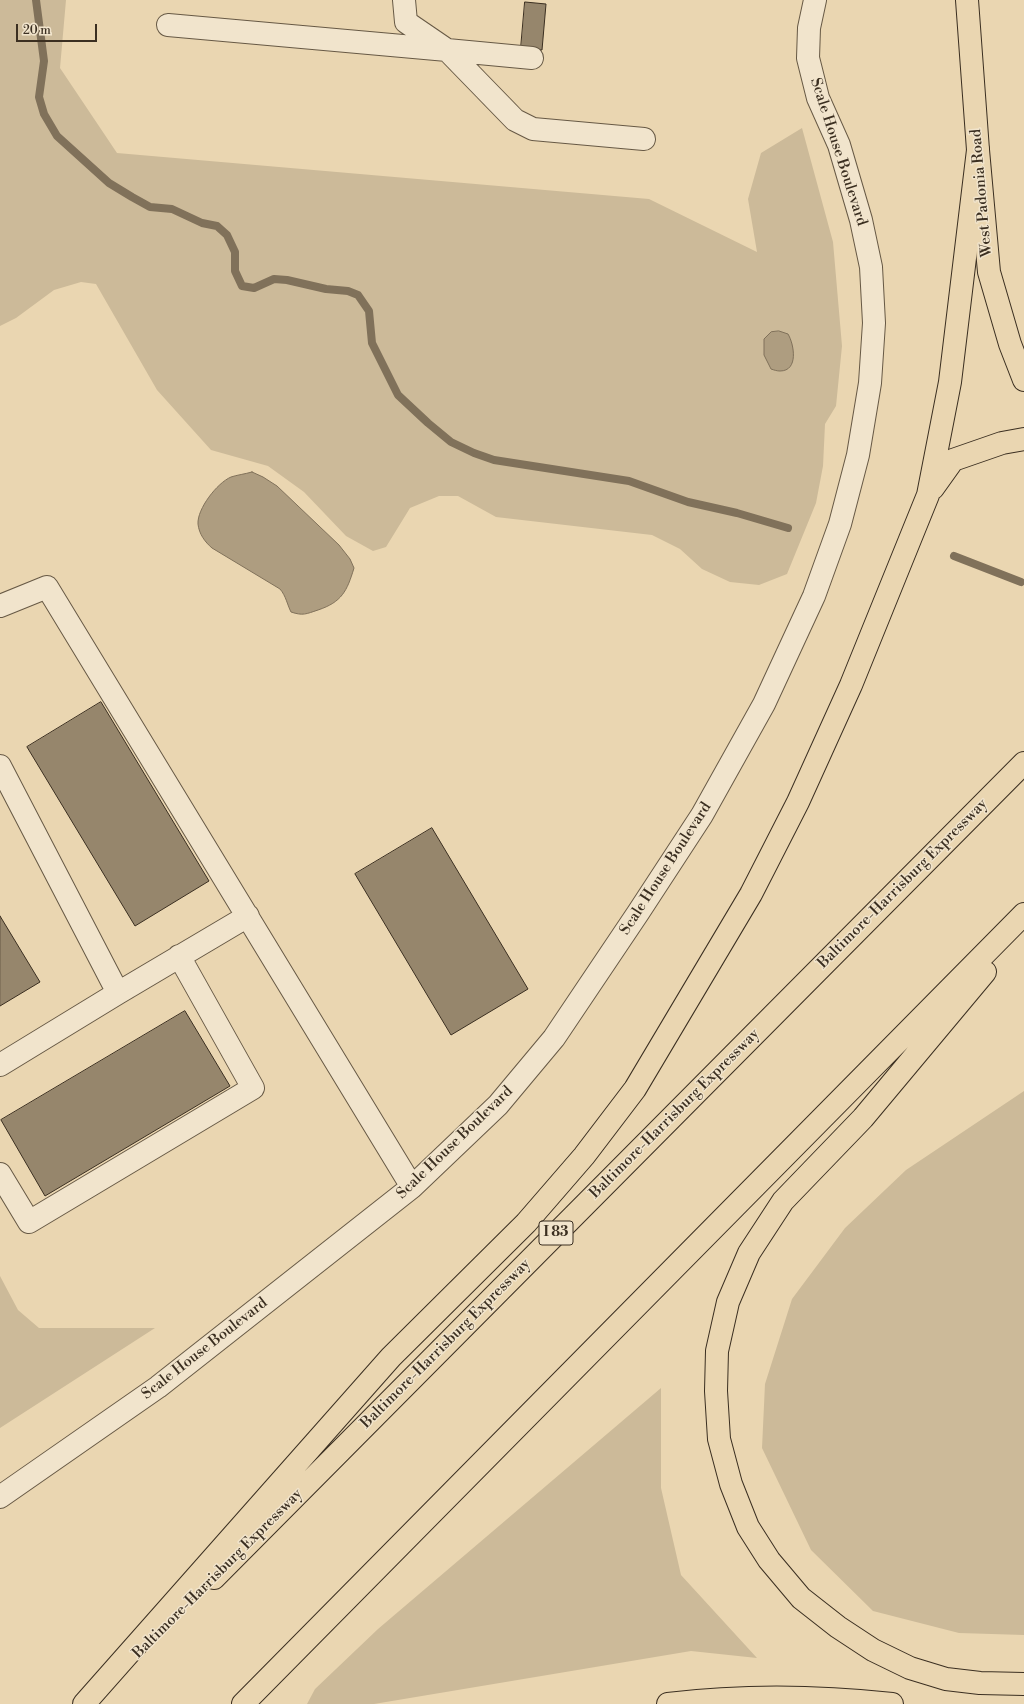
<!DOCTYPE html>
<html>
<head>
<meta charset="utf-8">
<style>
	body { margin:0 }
	#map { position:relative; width:1024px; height:1704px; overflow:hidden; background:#ead6b1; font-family:"Libre Bodoni",serif }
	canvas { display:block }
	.scale { position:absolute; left:16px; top:24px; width:81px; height:18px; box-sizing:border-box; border:2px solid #3b2f21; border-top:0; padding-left:5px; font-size:12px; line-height:14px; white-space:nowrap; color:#3b2f21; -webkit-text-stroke:3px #f1e4cc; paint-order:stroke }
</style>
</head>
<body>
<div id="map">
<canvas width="1024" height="1704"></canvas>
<div class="scale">20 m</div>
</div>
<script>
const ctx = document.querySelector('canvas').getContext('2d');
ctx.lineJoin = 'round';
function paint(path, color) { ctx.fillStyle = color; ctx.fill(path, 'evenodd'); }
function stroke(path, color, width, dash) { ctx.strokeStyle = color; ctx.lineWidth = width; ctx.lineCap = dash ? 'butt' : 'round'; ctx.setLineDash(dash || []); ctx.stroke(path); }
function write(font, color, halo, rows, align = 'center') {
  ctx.font = font + ' "Libre Bodoni",serif'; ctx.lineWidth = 3; ctx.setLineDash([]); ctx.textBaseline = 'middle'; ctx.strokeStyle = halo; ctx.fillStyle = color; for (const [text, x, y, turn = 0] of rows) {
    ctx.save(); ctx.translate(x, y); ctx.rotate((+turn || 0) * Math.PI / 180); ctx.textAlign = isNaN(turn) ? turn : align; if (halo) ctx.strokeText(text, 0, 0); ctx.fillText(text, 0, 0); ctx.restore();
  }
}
const green = new Path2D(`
	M0,0H66L60,68L117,153L649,199L757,252L748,199L761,153L802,128L833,242L842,346L836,406L825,424L823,466L816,503L787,574L759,585L730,582L702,569L680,549L652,535L496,517L458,496H439L410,508L386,547L373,551L346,536L304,492L268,466L211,450L157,390L96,284L81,282L54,290L16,318L0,326Z
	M1024,1091V1635L959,1633L873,1611L811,1550L762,1448L765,1384L792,1299L845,1228L906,1170Z
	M0,1276L18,1310L39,1328H155L0,1428Z
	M661,1388V1488L681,1575L757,1658L691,1651L374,1704H307L315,1689L378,1629Z`);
const water = new Path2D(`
	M779,331L788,334C794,344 799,371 780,371C777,371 774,370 771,369L764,355V339L771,332Z
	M252,472L263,477L277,486L339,545L350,559L354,568C347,591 342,602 318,610C306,614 303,616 291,612C287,604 286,596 280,589L212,548C205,542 199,534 198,524C197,509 217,483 231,477C237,475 245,474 252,472Z`);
const stream = new Path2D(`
	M36,0L44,61L39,97L44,114L57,136L109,183L132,197L150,207L172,209L202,223L217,226L227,235L235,252V271L242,286L254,288L274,279L287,280L326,289L348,291L358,295L369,311L372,343L398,395L428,423L451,442L474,453L494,460L629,481L688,502L737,513L788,528
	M954,556L1021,582`);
const building = new Path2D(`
	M525,2L546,4L542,50L521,48Z
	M101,702L209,881L135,926L27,747Z
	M432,828L528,989L451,1035L355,874Z
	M0,916L40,982L0,1006Z
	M185,1011L230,1086L45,1196L1,1120Z`);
const minor = new Path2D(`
	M404,0L406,22L447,50L532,58
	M168,25L447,50L515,120L533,129L644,139
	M0,606L47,587L412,1187
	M0,766L118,993
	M0,1065L118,993L248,916
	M0,1174L29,1222L253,1088L179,956
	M0,1497L158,1387L412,1187L498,1105L554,1038L638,913L702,815L764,704L814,596L840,524L858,455L870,383L874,323L871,267L861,220L839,145L818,98L808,58L809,28L815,0`);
const major = new Path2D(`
	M967,0L978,150L989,272L1010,344L1024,380`);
const highway = new Path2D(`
	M933,488L953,460L1002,443L1024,439
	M985,972L863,1118L783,1201L749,1253L728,1302L717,1351L716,1391L719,1439L731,1484L748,1527L769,1560L801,1598L838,1627L873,1650L910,1668L946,1679L980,1683L1024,1684
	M214,1578L1024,763
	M84,1704L391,1357L526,1223L584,1156L635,1089L751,894L798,802L851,685L928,495L950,382L978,150
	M243,1704L1024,914
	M668,1704C741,1695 819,1696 892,1704`);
const shields = [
	[556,1233,34]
];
const shieldNames = [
	["I 83",556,1233]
];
const streetNames = [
	["Scale House Boulevard",838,152,72],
	["West Padonia Road",982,193,-95],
	["Scale House Boulevard",666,869,-57],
	["Baltimore-Harrisburg Expressway",903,884,-45],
	["Baltimore-Harrisburg Expressway",675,1114,-45],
	["Scale House Boulevard",455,1143,-44],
	["Baltimore-Harrisburg Expressway",446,1344,-45],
	["Scale House Boulevard",205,1349,-38],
	["Baltimore-Harrisburg Expressway",218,1574,-45]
];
paint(green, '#ccba99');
paint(water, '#ae9d80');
stroke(water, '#80715a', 1);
stroke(stream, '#80715a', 8);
paint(building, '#96866c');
stroke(building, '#3b2f21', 1);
stroke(minor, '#675945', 24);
stroke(major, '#3b2f21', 24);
stroke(highway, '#3b2f21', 24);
stroke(minor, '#f1e4cc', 22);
stroke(major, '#ead6b1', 22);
stroke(highway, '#ead6b1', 22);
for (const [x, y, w] of shields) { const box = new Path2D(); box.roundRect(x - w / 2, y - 12, w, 24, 3); ctx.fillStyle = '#f1e4cc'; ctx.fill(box); stroke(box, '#3b2f21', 1); }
write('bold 14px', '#3b2f21', null, shieldNames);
write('15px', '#3b2f21', '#f1e4cc', streetNames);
</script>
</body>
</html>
